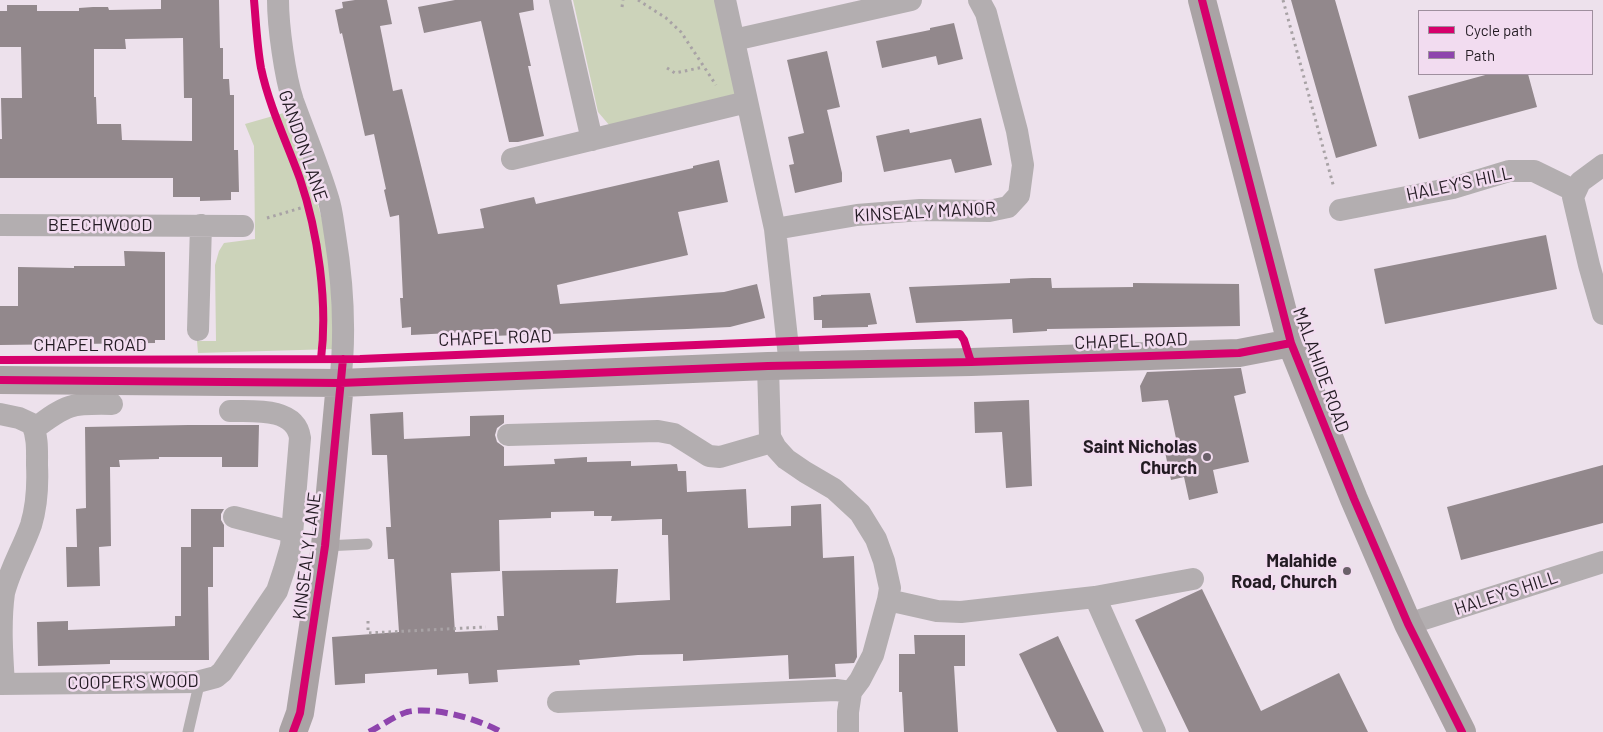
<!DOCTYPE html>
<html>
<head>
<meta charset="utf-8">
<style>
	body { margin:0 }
	#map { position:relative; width:1603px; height:732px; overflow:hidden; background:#ede1ec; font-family:Barlow,sans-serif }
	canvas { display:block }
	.legend { position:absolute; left:1418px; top:10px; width:175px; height:65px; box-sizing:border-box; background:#f2dcf0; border:1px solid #9f8f9e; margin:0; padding:6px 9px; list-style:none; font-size:15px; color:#231b23 }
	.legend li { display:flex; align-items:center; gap:10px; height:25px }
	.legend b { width:25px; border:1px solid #9f8f9e }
</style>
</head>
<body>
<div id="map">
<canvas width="1603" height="732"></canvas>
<ul class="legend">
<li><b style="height:6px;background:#d6006c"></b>Cycle path</li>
<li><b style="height:6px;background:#8e44ad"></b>Path</li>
</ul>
</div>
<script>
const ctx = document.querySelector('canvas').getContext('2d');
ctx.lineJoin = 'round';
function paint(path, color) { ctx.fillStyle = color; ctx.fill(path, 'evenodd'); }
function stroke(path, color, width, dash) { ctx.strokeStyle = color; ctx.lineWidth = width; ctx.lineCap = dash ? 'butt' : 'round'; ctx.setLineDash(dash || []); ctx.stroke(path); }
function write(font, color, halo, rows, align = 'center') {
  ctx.font = font + ' Barlow,sans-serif'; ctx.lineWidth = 5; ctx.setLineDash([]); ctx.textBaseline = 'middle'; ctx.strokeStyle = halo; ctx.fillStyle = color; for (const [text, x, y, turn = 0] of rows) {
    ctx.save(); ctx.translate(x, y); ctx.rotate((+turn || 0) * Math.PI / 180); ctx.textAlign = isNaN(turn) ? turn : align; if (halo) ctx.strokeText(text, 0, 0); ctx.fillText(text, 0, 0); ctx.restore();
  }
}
const green = new Path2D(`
	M573,0H718L738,89L734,99L610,126L598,112Z
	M287,112L315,195L329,243L334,349L198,353L197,341H216L215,265L219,251L224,243L255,239L254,146L245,124Z`);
const building = new Path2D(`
	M161,0H219L220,48H223V79H229L230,95H234V150H238L239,192H231V200L200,201V197H173V178H0V139H2L1,98H22L21,47H0V11H7V5H37V11H79V8L93,7H108L109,10L161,9ZM183,38L184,98H192V141L122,140L121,124H97L96,97H94V49H126L125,39Z
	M355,0H387L392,24L380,26L393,91L402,89L438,234L484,228L480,209L534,197L536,204L693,168V166L719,160L728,202L678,212L688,255L557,285L560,304L724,292L757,284L765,318L730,327L687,329L491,336V331L411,335V327L402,328L400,298H403L399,215L390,217L384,190L386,189L374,134L365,136L342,33L340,34L335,10L343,8L342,2Z
	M455,0H533L534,10L519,13L531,66H528L544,136L518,142H509L481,21L424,33L418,7Z
	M1291,0H1335L1377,146L1336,158Z
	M954,23L963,59L938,65L936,56L882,68L876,41L930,30V28Z
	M827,51L840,107L827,110L842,173V182L795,193L789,165L794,164L788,137L804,133L787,60Z
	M1489,74H1528L1537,107L1419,139L1408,96Z
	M981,118L992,165L955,173L951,159L884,172L876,136L909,129L910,133Z
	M1546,235L1557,289L1385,324L1374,269Z
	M124,251L165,252V340H155V343L0,345V306H18V267L74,268V266H125Z
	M1032,278H1051L1052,288L1133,287V283L1239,284L1240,326L1047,329V331L1013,333L1012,319L916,323L909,287L1010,283V279Z
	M870,293L877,324L868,325V327L822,328V320H814L813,297L821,296V295Z
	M1241,368L1246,393L1234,396L1249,462L1213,470L1218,493L1189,500L1184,477L1171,480L1165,452L1178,448L1168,400L1142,402L1140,386L1147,372Z
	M1029,400L1032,486L1006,488L1002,432L975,433L974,402Z
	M403,412L404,439L470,436V416L504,415V423L497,428L495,435L497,442L504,447V466L555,464L554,459L587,457V462L631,461V466L677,464L678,471H686L687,492L746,489L748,528L791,526V506L821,504L823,558L854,556L857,657L854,663L835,664L836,677L789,679L788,655L683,661V654L638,655L579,660L580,665L497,670L498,682L469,684L468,673L437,675V669L365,674V683L335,685L332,637L399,632L394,559H388L386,527H391L387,455H372L370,414ZM594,511V516H612L611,521L662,519V535H668L670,600L616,603L618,569L502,571L504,616H497L498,630L455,632L451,573L500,571L499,520L551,518V512Z
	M188,425H259L258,467H222V457H159V459L119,460L120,467H110L111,546L99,547L100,586L67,587L66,547H77L76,509L86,508L85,427Z
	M1603,465V523L1461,560L1447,507Z
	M191,509H224L221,514V520L224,525V547H213V587H208L209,660H110V664L38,666L37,622L68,621V630L175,626V616H181V547H191Z
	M1202,589L1261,711L1339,673L1368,732H1189L1135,620Z
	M914,635H965V666H954L958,732H904L902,692H899V654H915Z
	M1058,636L1077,676L1104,732H1057L1050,718L1019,654Z`);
const path = new Path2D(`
	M638,0L666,18L681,32L716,85
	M1283,0L1334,188
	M622,7L623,0
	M667,68L675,73L704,67
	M267,218L304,207
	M368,621V633L486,627`);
const lane = new Path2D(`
	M325,546L367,544
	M188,732L198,689L203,682`);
const street = new Path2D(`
	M278,0C278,26 285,77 293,101C305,134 318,165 328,198C332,210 333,223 335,235C343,284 346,333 340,383
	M560,0L592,140
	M725,0L775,229L790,366
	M734,40L911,0
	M512,159L747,102
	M1603,165L1580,182L1573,197L1589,265L1603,314
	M1340,210L1453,188L1509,171H1534L1575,191
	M0,225L243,226
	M775,229L857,215L920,210L989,211L1008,207L1019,195L1023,165L1017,131L986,13L979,0
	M198,330L201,225
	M768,366L770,437L776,448L786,459L805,472L834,489L860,513L876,539L884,561L890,588L888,600L873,655L860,680L851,692L848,712V732
	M0,414L19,418L32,424C38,437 37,451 37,465C38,486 37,505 31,525C23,548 10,569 4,593C0,622 2,654 4,684
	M34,429C67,404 71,403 112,404
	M508,435L658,431L674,434L709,456L720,457L772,442
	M234,517L292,532
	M1095,597L1155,732
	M888,600L937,611L961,612L1095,597L1193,579
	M1408,624L1603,562
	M0,684L197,682L216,677L222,672L277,591L284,570L291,546L300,438C296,407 253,411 230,411
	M558,702L836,690L851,692`);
const secondary = new Path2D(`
	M1202,0L1291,343L1354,499L1408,624L1462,732
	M0,380L340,383L768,366L971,362L1239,353L1291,343
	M293,732L300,713L325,546L340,383`);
const quiet = new Path2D(`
	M369,732C381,726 394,716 407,712C433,706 479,719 501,732`);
const cycleway = new Path2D(`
	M254,0C256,22 257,46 261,68C269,106 287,143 300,179C318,232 328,303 321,359
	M1202,0L1291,343L1354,499L1408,624L1462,732
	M0,360L360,359L960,334L964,340L971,362
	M0,380L340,383L768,366L971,362L1239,353L1291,343
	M293,732L300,713L325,546L343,359`);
const markers = [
	[1207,457,5,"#6a6069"],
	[1347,571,5,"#6a6069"]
];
const streetNames = [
	["GANDON LANE",303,146,71],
	["HALEY'S HILL",1459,184,-12],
	["KINSEALY MANOR",925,212,-3],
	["BEECHWOOD",100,225],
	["CHAPEL ROAD",495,338,-2],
	["CHAPEL ROAD",1131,341,-2],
	["CHAPEL ROAD",90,345],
	["MALAHIDE ROAD",1321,370,70],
	["KINSEALY LANE",307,556,-83],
	["HALEY'S HILL",1506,593,-18],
	["COOPER'S WOOD",133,682,-1]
];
const poiNames = [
	["Saint Nicholas",1197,447],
	["Church",1197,468],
	["Malahide",1337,561],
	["Road, Church",1337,582]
];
paint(green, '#ccd3ba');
paint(building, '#92888c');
stroke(path, '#a8a2a5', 3, [2.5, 4]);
stroke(lane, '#b3aeb0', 11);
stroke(street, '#b3aeb0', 22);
stroke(secondary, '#aaa3a5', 28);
stroke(quiet, '#8e44ad', 6, [12, 6]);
stroke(cycleway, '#d6006c', 8);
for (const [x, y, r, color] of markers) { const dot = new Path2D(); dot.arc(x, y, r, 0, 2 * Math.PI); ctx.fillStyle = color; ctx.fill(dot); stroke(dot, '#f2dcf0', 2); }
write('18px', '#231b23', '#f2dcf0', streetNames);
write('bold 18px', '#231b23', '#f2dcf0', poiNames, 'right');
</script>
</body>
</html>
